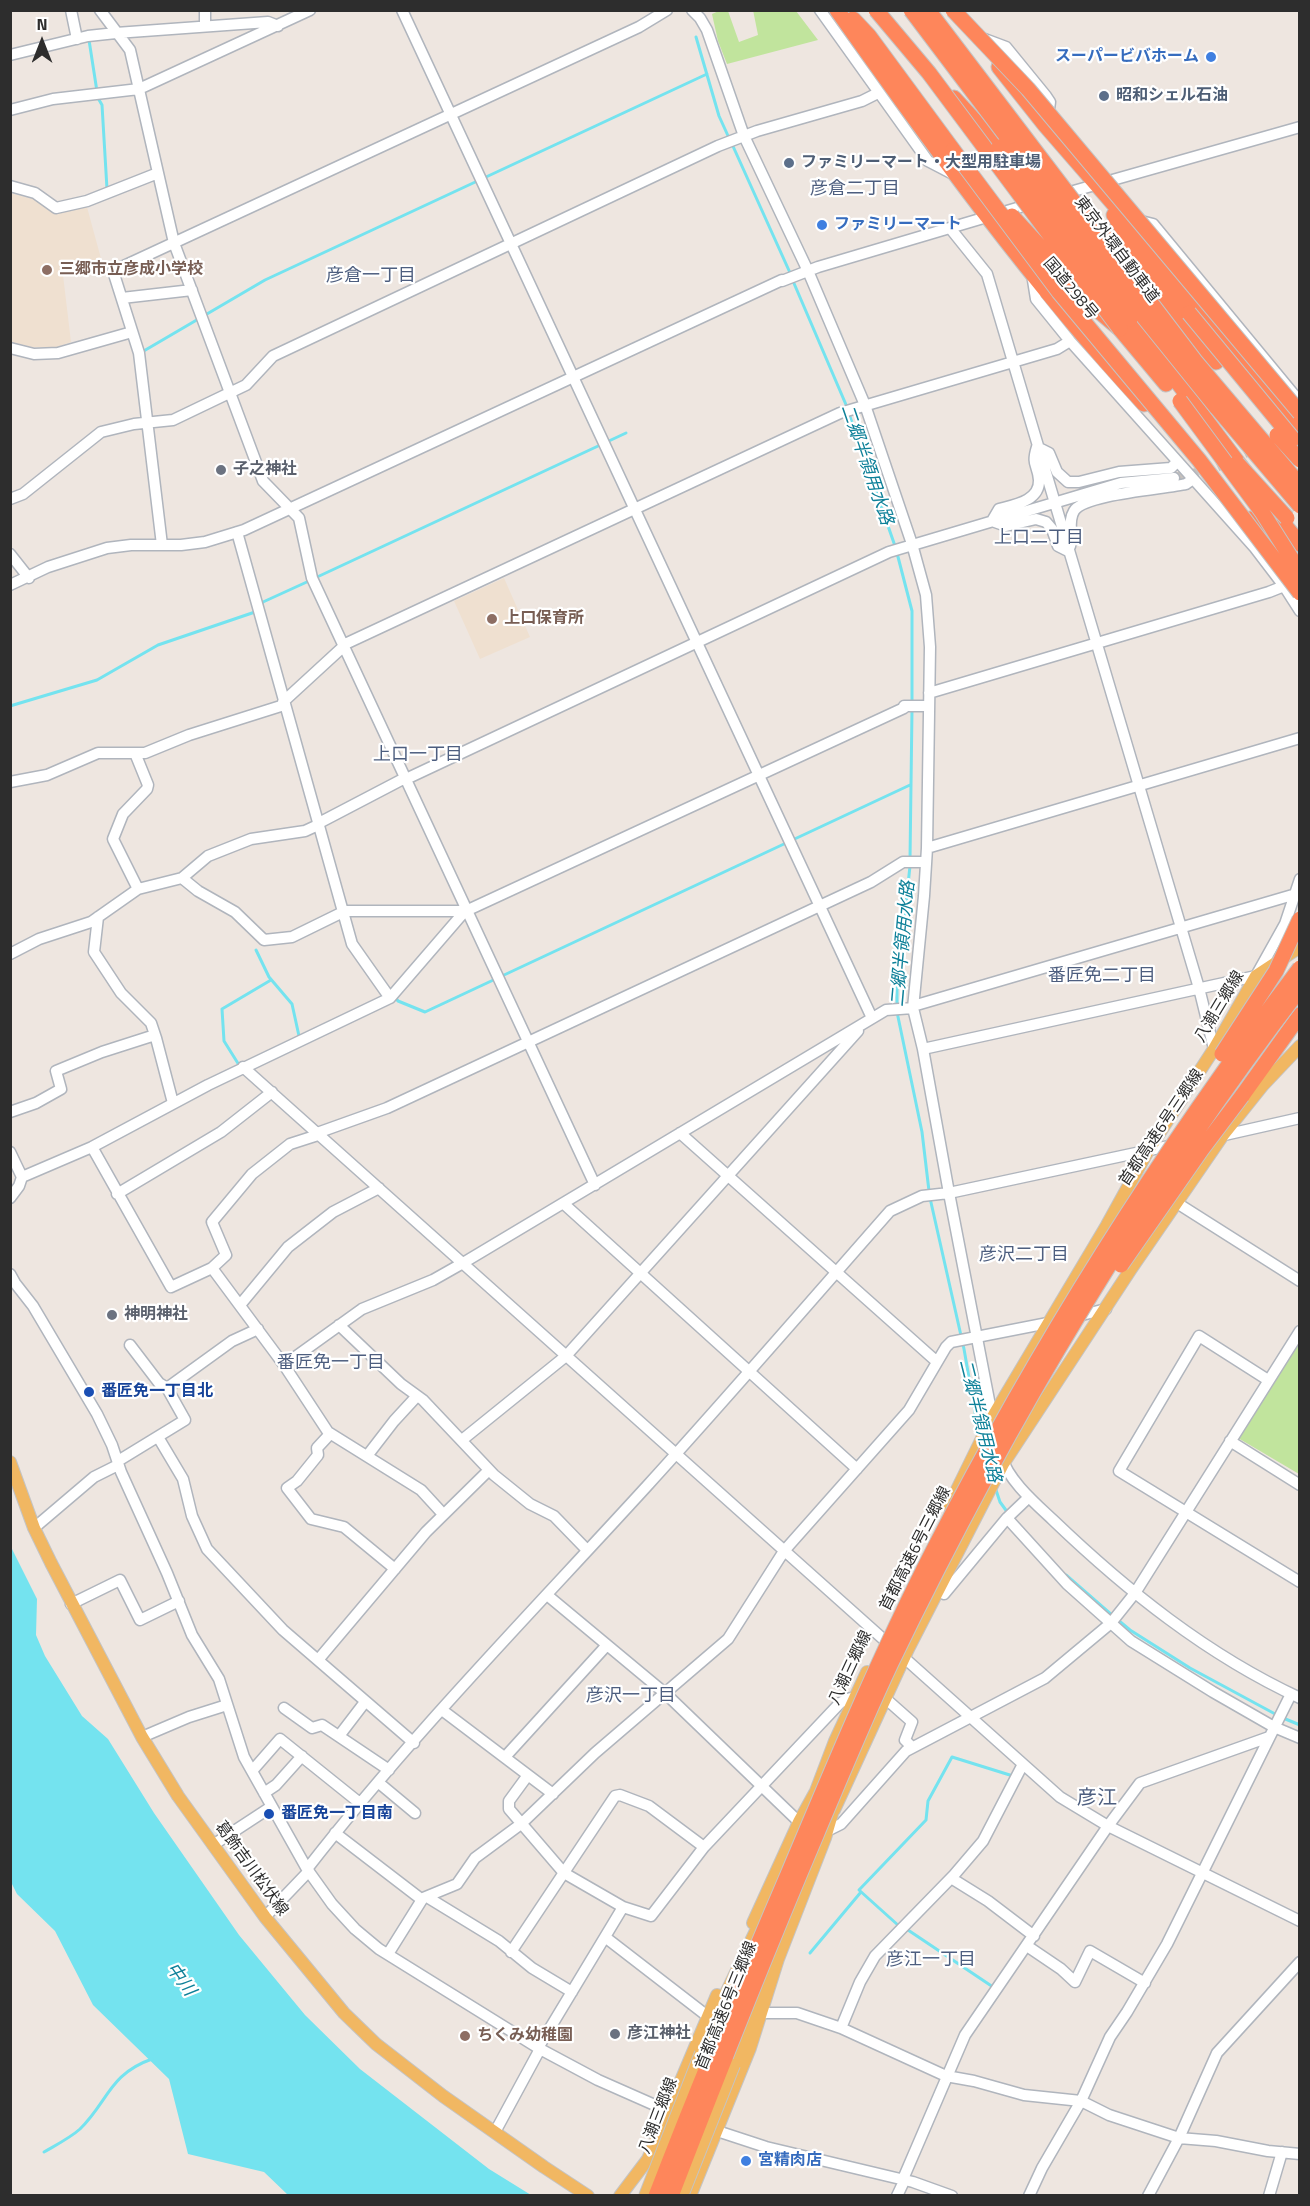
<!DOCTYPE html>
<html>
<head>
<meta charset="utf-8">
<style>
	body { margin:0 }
	#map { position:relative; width:1310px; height:2206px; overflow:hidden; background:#eee6e0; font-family:"Titillium Web",sans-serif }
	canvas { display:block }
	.frame { position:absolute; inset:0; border:12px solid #2d2d2d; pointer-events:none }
	.north { position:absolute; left:12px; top:12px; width:60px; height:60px; -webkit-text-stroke:4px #fff; paint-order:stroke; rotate:0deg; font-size:16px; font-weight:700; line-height:24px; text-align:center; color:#2d2d2d }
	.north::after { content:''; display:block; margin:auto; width:21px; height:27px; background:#2d2d2d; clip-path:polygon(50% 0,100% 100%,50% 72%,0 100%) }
</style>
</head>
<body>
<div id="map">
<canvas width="1310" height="2206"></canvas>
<div class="frame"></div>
<div class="north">N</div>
</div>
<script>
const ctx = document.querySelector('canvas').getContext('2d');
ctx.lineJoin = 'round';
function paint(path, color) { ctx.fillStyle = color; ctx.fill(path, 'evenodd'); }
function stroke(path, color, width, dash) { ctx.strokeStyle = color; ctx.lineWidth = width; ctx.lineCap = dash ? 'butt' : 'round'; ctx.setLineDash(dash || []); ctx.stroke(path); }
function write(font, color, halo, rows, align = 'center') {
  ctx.font = font + ' "Titillium Web","Noto Sans JP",sans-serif'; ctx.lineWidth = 4.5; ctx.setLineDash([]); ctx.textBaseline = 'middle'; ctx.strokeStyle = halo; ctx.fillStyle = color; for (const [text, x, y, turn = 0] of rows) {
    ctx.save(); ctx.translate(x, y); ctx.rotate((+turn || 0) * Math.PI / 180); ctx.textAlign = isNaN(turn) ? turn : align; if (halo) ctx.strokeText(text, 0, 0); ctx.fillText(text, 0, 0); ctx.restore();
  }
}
const education = new Path2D(`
	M10,193L40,201L56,213L87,207L103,266L63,275L71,342L57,347H32L11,342Z
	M504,578L530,637L480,659L454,601Z`);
const green = new Path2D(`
	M721,10L728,11L739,42L758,35L753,10L796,11L818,40L727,64L718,41L712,14Z
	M1299,1340V1474L1238,1438Z`);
const water = new Path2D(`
	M10,1545L37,1599L36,1635L45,1656L82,1716L108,1739L154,1813L239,1935L305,2015L360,2069L489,2169L531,2195H288L264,2172L188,2154L169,2079L93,2005L55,1931L17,1894L11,1882Z`);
const stream = new Path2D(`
	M696,37L719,116L729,138
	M89,40L98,98L102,105L107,189
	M732,144L791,275
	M793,281L847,407
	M142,352L265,280L707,74
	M849,414L895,546
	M897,553L912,611V703
	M315,578L626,433
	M260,607L263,602L309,581
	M10,706L97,680L158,645L255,612
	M910,859L912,710
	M256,950L269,977L292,1004L299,1036
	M395,997L398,1001L425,1012L910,785
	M897,1005V987L910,866
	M897,1012L922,1132L929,1191
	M239,1065L224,1041L222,1009L271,980
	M930,1198L964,1349L979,1435
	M995,1487L1000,1502L1008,1513
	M1066,1575L1113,1616
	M1118,1620L1130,1630L1190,1668L1277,1715
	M1283,1718L1300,1725
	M899,1926L859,1890L926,1820L928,1801L952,1757L1013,1776
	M905,1928L993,1987
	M810,1953L861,1892
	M44,2152C56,2145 70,2138 80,2129C108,2102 109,2074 152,2059`);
const minorTunnel = new Path2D(`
	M1174,478L1210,470L1257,447`);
const minor = new Path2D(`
	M71,10L77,39
	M100,10L130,50L174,243
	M205,10V26
	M402,10L872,1018
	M692,10L700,18L707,30L744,136L808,271L865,405L912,544L926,595L930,647L927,848L924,896L913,1008L923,1049L949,1193L993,1421
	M820,10L928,161L953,174
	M982,38L1006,47L1046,96L1050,102L1048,116
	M10,55L88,36L116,33L268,22L278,26
	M10,110L53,99L139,89L310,10
	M10,186L35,193L56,208L87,201L158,173
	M1063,194L1300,127
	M1137,220L1153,224L1295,396
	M950,228L987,274L1199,988L1214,1049
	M174,243L263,481L299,518L312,578L595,1185
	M1032,274L1036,299L1070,341L1255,548L1284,586L1300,611
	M782,281L818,267L1034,203
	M122,298L192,290
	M10,348L34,354L58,353L132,332
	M1177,462L1171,468L1119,472L1079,482H1068L1057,472L1049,453L1037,447C1031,466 1038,464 1039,480C1040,501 1014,505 999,509L992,521L1006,526L1036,519L1046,522L1052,529L1058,546L1068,551C1076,536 1066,524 1074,511C1084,494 1165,489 1186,484L1193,479
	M10,499L23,494L101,432L134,424L173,420L246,385L273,356L718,146L757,131L862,101L878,93
	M237,532L352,944L390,998
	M162,545L139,353L113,271L639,27L667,10
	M10,554L29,578
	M10,585L48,567L107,548L131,545H181L205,542L244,530L782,280
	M343,645L840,413L1057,349L1070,341
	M929,693L1269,592L1284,586
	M283,702L344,646
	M904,706H929
	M135,753L148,785L147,789L123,814L113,839L138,889
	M406,779L889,552L1121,483L1174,478
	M10,782L47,775L98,753H145L189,735L284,705
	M317,824L405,778
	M927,848L1300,738
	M182,878L198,891L235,912L264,940L292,937L343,912
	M468,910L904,708
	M343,911H468
	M98,917L94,952L121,993L151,1023L156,1038L173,1103
	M10,954L39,939L91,922L138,889L182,878L208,856L251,839L305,831L318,825
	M913,1006L1296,894
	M923,1049L1256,976L1285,924L1300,879
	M243,1067L1060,1797L1108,1826L1300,1921
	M10,1112L36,1103L61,1089L56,1071L102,1052L155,1035
	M317,1133L387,1108L871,882L903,862H926
	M680,1133L936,1361
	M1220,1136L1300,1118
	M92,1147L171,1287L212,1268L226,1255L212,1222L252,1174L290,1144L318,1135
	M10,1152L22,1177L19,1186L10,1198
	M22,1177L92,1147L208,1085L390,998L465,911
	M117,1194L221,1132L272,1092
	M1168,1201L1177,1203L1300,1281
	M564,1204L857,1469
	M212,1268L284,1365L328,1432L421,1490L443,1514
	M10,1274L15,1283L33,1306L97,1414L112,1445L121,1472L167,1573L192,1635L219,1679L244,1757L307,1869L332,1904L355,1929L379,1949L540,2049L598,2080L675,2114
	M240,1305L288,1247L333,1212L379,1188
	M1074,1317L1106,1309
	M339,1325L401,1384L423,1400L494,1475L530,1504L554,1516L587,1550
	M130,1345L159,1383L167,1388
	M284,1365L362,1309L433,1280L463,1263L886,1010L913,1008
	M1268,1380L1199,1336L1119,1471L1300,1582
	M330,1434L317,1448L318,1455L297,1481L287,1488L311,1519L344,1527L395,1569
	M158,1437L183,1479L192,1516L207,1549L283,1630L414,1743
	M462,1440L566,1356L858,1031
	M1230,1441L1300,1485
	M367,1456L394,1421L417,1396
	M1002,1457C1007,1479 1036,1504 1053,1520C1126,1590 1207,1655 1300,1698
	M118,1461L185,1420L167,1388L232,1341L258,1329
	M1007,1518L1067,1584L1131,1641L1213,1692L1274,1727L1300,1738
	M34,1528L94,1477L118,1465
	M937,1591L944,1594L1007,1518L1029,1497
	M547,1595L666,1694L799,1822
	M71,1604L120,1580L140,1620L179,1601
	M318,1660L426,1532L489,1470
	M886,1699L912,1722L905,1740L912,1747
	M284,1708L312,1728L322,1725L389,1770
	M442,1710L553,1794
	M339,1736L365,1702
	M142,1737L189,1717L227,1705
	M505,1757L607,1645
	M252,1771L280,1739L361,1804
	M528,1775L509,1801V1809L564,1873L623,1907
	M379,1783L415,1813
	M264,1793L276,1785L302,1756
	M827,1831L841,1824L906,1751L1045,1678L1111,1623L1135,1593L1300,1331
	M335,1833L421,1899
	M213,1845L271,1807
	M307,1869C412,1734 532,1612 647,1486C729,1396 809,1303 890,1211L922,1196L949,1193L1178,1144
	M951,1878L988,1901L1034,1936
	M427,1897L499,1941L532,1968L572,1992
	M265,1917L309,1871
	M605,1937L706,2015
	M1027,1946L1061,1969L1075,1982L1090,1951L1145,1983
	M511,1952L615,1796L620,1795L649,1806L704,1847
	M388,1954L423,1898L457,1884L475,1858L521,1824L595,1753L728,1639L784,1551L909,1410L946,1347L951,1342L1053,1322
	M762,2013H797L841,2028L860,1982L875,1956L954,1875L983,1841L1023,1764
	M841,2028L946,2076L974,2081L1024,2095L1081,2101L1109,2115L1179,2138L1216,2141L1268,2151L1300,2154
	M538,2048L623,1907L651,1916L704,1847L840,1703C847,1699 852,1696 860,1699
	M708,2128L766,2147L913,2182L952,2196
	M495,2132L540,2049
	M903,2179L965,2035L1108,1826L1140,1783L1269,1737
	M897,2196L905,2179
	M1029,2196L1042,2168L1081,2101L1110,2037L1127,2012L1167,1944L1291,1694
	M1148,2196L1179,2138L1217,2053L1300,1962
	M1269,2196L1282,2152`);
const major = new Path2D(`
	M10,1462L34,1528L51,1563L142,1737L178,1796L265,1917L344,2013L376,2044L443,2096L544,2167L588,2196
	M949,1506L992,1418L1107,1225L1149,1149L1214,1049L1256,976L1300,947
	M816,1791L835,1741L867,1672
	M834,1810L908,1649L1003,1464L1131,1269L1223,1135L1263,1085L1300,1046
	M753,1923L799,1822L815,1793
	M701,2053L719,2008L762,1918
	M734,2065L769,1967
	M620,2196L648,2159L717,1995
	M690,2196L750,2048L778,1959L825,1838L832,1814`);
const highway = new Path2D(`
	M837,10C933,146 1031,282 1144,404
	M853,19L869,36L953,150
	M999,67L1045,125L1125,217L1300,427
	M954,98L999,147
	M1114,215L1124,232L1189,313
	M1109,239L1164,300L1216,362
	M1047,254L1094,307L1120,329L1166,384
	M1130,319L1245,472
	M1273,511L1300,544
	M1250,519L1285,556
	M1242,1096L1300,1015`);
const majorBridge = new Path2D(`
	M645,2196L701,2053
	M682,2196L734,2065`);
const highwayBridge = new Path2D(`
	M876,10L929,73L1120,329
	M911,10L1134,305L1217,408L1300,506
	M928,10L1195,361L1300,485
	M953,10L1028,89L1300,413
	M999,147L1130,319
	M953,150L1059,292L1199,460L1300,593
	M1012,216L1047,254
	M1189,313L1293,439
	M1180,401L1262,512L1300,572
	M1277,435L1300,460
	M1237,463L1287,518
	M1222,1054L1276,971L1300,919
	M1121,1265L1202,1149L1242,1096
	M656,2196C698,2087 743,1979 789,1872C834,1765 879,1657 932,1553C1037,1348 1160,1152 1300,968
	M671,2196C718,2074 766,1953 817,1833C841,1776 865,1718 891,1663C1005,1426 1140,1198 1300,989`);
const markers = [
	[1211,57,6,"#3f7fe0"],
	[1104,96,6,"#5c6f8a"],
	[789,163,6,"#5c6f8a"],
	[822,225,6,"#3f7fe0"],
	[47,270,6,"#8d6e63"],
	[221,470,6,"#6b7280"],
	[492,619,6,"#8d6e63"],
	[112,1315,6,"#6b7280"],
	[89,1392,6,"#1a4fb4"],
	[269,1814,6,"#1a4fb4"],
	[615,2034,6,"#6b7280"],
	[465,2036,6,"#8d6e63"],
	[746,2161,6,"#3f7fe0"]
];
const shopNames = [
	["スーパービバホーム",1199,57,"right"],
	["ファミリーマート",834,225],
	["宮精肉店",758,2161]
];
const serviceNames = [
	["昭和シェル石油",1116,96],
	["ファミリーマート・大型用駐車場",801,163]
];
const streetNames = [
	["東京外環自動車道",1116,250,53],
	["国道298号",1070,289,50],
	["八潮三郷線",1220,1007,-59],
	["首都高速6号三郷線",1162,1128,-56],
	["首都高速6号三郷線",916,1549,-63],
	["八潮三郷線",851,1668,-65],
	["葛飾吉川松伏線",251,1869,54],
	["首都高速6号三郷線",727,2006,-68],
	["八潮三郷線",659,2116,-69]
];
const educationNames = [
	["三郷市立彦成小学校",59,270],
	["上口保育所",504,619],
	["ちくみ幼稚園",477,2036]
];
const worshipNames = [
	["子之神社",233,470],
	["神明神社",124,1315],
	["彦江神社",627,2034]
];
const transitNames = [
	["番匠免一丁目北",101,1392],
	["番匠免一丁目南",281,1814]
];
const neighbourhoodNames = [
	["彦倉二丁目",855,190],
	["彦倉一丁目",371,277],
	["上口二丁目",1039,539],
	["上口一丁目",418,756],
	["番匠免二丁目",1102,977],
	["彦沢二丁目",1024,1256],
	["番匠免一丁目",331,1364],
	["彦沢一丁目",631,1697],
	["彦江一丁目",931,1961]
];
const waterNames = [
	["二郷半領用水路",866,465,71],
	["二郷半領用水路",904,944,-85],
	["二郷半領用水路",979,1421,76],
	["中川",180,1980,54]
];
const quarterNames = [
	["彦江",1097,1799]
];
paint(education, '#efe0d0');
paint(green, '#c1e49d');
paint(water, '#74e3ef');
stroke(stream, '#74e3ef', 3);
stroke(minorTunnel, '#c7c1bc', 10, [10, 5]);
stroke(minor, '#b0b5bd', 13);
stroke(major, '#c4c4c4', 14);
stroke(highway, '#c4c4c4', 17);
stroke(minor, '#fff', 10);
stroke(major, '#f1b762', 12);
stroke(highway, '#fe865b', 15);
stroke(majorBridge, '#c4c4c4', 14, []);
stroke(highwayBridge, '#c4c4c4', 17, []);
stroke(majorBridge, '#f1b762', 12);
stroke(highwayBridge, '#fe865b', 15);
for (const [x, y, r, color] of markers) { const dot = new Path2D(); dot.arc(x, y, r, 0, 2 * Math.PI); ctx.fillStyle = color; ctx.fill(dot); stroke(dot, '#fff', 2); }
write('bold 16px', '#366cbe', '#fff', shopNames, 'left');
write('bold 16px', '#4e5e75', '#fff', serviceNames, 'left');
write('16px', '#2d2d2d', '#fff', streetNames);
write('bold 16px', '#785e54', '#fff', educationNames, 'left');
write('bold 16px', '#5b616d', '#fff', worshipNames, 'left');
write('bold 16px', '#164399', '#fff', transitNames, 'left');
write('18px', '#4d5e7f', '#fff', neighbourhoodNames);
write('italic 18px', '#0e8199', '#fff', waterNames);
write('20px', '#4d5e7f', '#fff', quarterNames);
</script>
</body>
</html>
